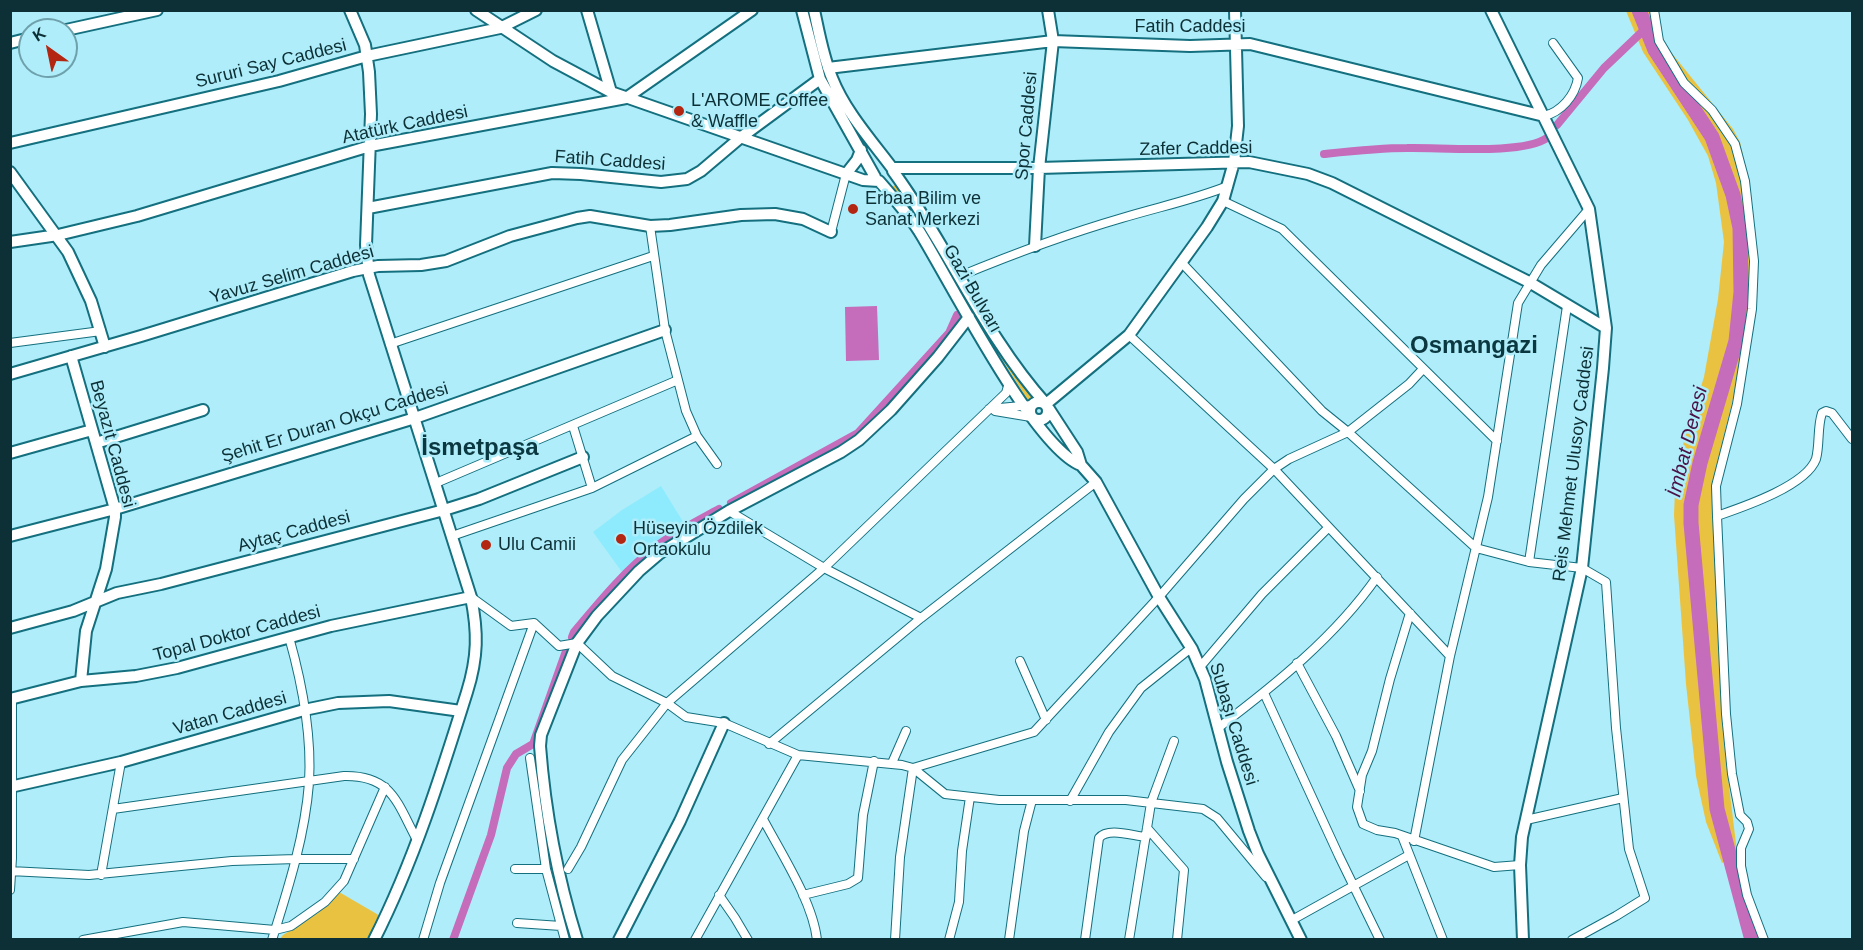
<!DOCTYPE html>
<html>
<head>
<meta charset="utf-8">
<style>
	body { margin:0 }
	#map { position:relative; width:1863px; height:950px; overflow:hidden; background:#aeedf9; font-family:Arial,sans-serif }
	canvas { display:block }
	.frame { position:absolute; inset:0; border:12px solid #0d3036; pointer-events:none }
	.north { position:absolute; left:18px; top:18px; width:60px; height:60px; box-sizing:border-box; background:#aeedf9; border:2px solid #6ea1ab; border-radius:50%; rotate:327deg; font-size:16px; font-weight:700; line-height:24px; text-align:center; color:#0d3036 }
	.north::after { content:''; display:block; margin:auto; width:21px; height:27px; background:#b32611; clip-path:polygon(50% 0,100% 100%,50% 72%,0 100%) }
</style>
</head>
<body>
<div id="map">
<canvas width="1863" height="950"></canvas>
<div class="frame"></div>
<div class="north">K</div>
</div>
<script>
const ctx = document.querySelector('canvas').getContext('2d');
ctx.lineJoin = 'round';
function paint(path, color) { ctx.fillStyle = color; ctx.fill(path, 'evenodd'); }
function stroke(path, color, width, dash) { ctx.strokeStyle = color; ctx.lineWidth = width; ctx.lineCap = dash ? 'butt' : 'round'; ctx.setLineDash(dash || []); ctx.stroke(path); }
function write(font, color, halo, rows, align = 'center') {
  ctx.font = font + ' Arial,sans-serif'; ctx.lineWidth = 5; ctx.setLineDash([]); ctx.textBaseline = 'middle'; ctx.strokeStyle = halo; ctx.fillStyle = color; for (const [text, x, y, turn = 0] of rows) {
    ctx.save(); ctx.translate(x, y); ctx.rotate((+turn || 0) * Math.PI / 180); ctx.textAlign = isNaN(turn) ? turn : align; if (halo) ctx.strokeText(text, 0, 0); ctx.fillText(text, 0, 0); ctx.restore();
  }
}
const built = new Path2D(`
	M661,486L685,525L661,539L622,572L593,532L622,510Z`);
const green = new Path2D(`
	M1626,11H1654L1661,38L1666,46L1733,129L1740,142L1743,155L1750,258L1749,309L1745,350L1714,476L1713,495L1725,753L1737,852L1722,863L1706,822L1696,776L1686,684L1674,515L1676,467L1704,377L1718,299L1724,242L1716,183L1708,156L1688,120L1643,52Z
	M897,184C942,255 981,332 1034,399L1029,402L975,316L929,239L892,187Z
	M339,892L382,917L371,939L279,940L283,935L318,913Z`);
const water = new Path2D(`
	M877,306L879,360L846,361L845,307Z`);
const canal = new Path2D(`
	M1557,125L1604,68L1645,29
	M1324,154C1352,151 1379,148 1407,148C1440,147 1523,155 1547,138
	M731,503L858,433L949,333L957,315
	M572,637L574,632C600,601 626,569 658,545C677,531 699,520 719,509
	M453,940L491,835L507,768L516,754L533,744L566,651`);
const river = new Path2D(`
	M1639,10L1655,50L1712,137L1733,195L1740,228L1741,292L1736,341L1700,463L1691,505V523L1717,809L1752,940`);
const street = new Path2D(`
	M1654,10L1659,41L1684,83L1712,110L1735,144L1745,181L1754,261L1752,309L1737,404L1716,486L1717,516L1726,714L1732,774L1740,815L1747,822L1749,829L1741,848V866L1747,895L1764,940
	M1544,116C1561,112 1575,96 1578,78L1553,43
	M1223,201L1282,229L1497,441
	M650,226L665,330L686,411L697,436L717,464
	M831,232L846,174
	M1181,262L1322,411L1348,432L1476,548L1529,562L1582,568L1606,582L1616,728L1629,849L1645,898L1616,916L1572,940
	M960,276C1013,254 1067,234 1122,218C1158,207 1193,200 1228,186
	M1129,335L1274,469L1450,656
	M10,343L101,331
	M390,344L653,256
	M989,409L1032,405
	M995,411L1031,417
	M573,426L592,488
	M436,483L678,380
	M729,511L824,568L921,618
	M1717,516C1743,507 1806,486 1816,459C1820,444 1817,428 1822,413L1826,411L1832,413L1852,439
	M452,536L592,488L697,436
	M1529,562L1567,306
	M471,597L511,626L534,623L559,646L577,643L612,676L667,703L686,717L724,723L798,755L902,765L913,768L945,794L999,800H1126L1203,809L1217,818L1266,877
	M1410,613L1390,679L1372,751L1362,775L1357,807L1363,824L1377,830L1395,833L1494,867L1520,865
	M1020,661L1046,720
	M1297,663L1336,736L1360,791
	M1200,667L1262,594L1328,528
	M1264,693L1339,856L1380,940
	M1218,728C1276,684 1335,637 1377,577
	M769,744L921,618L1096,482
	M530,758L546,869L565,940
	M892,763L906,731
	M1070,801L1109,732L1141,688L1191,648
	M113,809L344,776C392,775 397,803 417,840
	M763,819C781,853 813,902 817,940
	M1526,820L1623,798
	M1147,828L1184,870L1177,940
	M1402,836L1443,940
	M1414,841L1450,656L1488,497L1518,303L1541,265L1589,209
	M515,869H546
	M568,869L581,847L622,760L667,703L824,568L1006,393L1009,383
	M10,871L89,875L232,861L296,859H354
	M101,875L121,762
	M10,890L12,858V698
	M719,895L735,918L748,940
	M803,895L848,884L858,878L863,815L874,761
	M1292,920L1409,855
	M517,923L561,926
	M83,940L183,922L275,930L291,926L325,902L344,881L385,787
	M272,940C288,889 305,836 309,783C312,734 302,683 289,637
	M423,940L440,883L534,623
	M695,940L798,755
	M895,940L900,857L913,768L1034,732L1159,597L1244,499L1274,469L1289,459L1348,432L1409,384L1423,369
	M949,940L959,902L962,851L970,797
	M1009,940L1024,831L1032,800
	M1085,940L1099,838C1108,827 1133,836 1146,837
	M1129,940L1151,803L1174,741`);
const secondary = new Path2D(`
	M350,10L365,45L369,72L371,114L366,245L369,275L471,597C478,632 478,657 467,692C441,775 414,861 374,940
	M476,10L553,61L611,92L863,180L879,181C893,197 907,213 919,231C949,279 1034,448 1081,465
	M587,10L611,92
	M802,10L820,79L875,177
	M814,10C819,33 823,57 832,78C845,111 871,140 892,168H1039L1249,162L1308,174L1332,183L1529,282L1606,328
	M1491,10L1589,209L1606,328L1603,368L1582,568L1522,837L1520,865L1523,940
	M66,30L157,10
	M10,43L30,38
	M828,68L1053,41L1190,46L1250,44L1544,116
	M10,143L279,81L367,56L500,28L536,10
	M893,171C948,246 984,335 1046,404L1129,335L1207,227L1223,201L1234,162L1238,126L1235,10
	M10,172L68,252L91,301L105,347
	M846,174L857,160L861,150
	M368,208L552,173L581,174L661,182L687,179L701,171L740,138L820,79
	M10,242L58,235L137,216L370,146L626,98L752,10
	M1035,246L1039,168L1053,41L1048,10
	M71,356L115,509V517L106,569L86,631L81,681
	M10,374L141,336L353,271L378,266L421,265L446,261L510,236L577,218L590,216L650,226L670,225L741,215L775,214L803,219L831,232
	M1030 411a9 9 0 1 1 18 0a9 9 0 1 1-18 0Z
	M1049,409L1077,452L1081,465L1096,482L1159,597L1192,649L1205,679L1227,762L1249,831L1258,854L1301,940
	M96,443L203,410
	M10,453L92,430
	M10,536L115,509L415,418L665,330
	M10,628L73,611L117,593L161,584L444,510L479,499L583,457
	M10,699L81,681L136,676L177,668L331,626L471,597
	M10,787L121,762L304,710L338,703L389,701L461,711
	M577,940C557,876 545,812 540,746L541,735L577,643L597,616L639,571L660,553L729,511L841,452L859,440L891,410L938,357L969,317
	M619,940L680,821L724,723`);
const markers = [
	[679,111,6,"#b32611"],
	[853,209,6,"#b32611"],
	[621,539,6,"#b32611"],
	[486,545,6,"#b32611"]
];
const streetNames = [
	["Fatih Caddesi",1190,27],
	["Sururi Say Caddesi",271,64,-14],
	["Atatürk Caddesi",405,125,-12],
	["Spor Caddesi",1027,126,-85],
	["Zafer Caddesi",1196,149,-1],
	["Fatih Caddesi",610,161,4],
	["Yavuz Selim Caddesi",292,275,-16],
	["Gazi Bulvarı",972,289,60],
	["Şehit Er Duran Okçu Caddesi",335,423,-17],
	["Beyazıt Caddesi",112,444,75],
	["Reis Mehmet Ulusoy Caddesi",1574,464,-83],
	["Aytaç Caddesi",294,532,-15],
	["Topal Doktor Caddesi",237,634,-15],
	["Vatan Caddesi",230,714,-16],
	["Subaşı Caddesi",1233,724,73]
];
const poiNames = [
	["L'AROME Coffee",691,101],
	["& Waffle",691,122],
	["Erbaa Bilim ve",865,199],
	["Sanat Merkezi",865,220],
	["Hüseyin Özdilek",633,529],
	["Ortaokulu",633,550],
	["Ulu Camii",498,545]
];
const waterNames = [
	["İmbat Deresi",1688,442,-76]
];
const districtNames = [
	["Osmangazi",1474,346],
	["İsmetpaşa",480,448]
];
paint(built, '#8eebfd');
paint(green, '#eac242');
paint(water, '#c56cbb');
stroke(canal, '#c56cbb', 8);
stroke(river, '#c56cbb', 15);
stroke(street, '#146f7e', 10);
stroke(secondary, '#146f7e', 14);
stroke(street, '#fff', 8);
stroke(secondary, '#fff', 10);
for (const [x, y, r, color] of markers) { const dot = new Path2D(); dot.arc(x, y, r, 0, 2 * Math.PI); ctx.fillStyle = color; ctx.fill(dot); stroke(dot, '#aeedf9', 2); }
write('18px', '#0d3036', '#aeedf9', streetNames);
write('18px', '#0d3036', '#aeedf9', poiNames, 'left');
write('italic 20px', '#4b1246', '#aeedf9', waterNames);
write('bold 24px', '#0b3840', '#aeedf9', districtNames);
</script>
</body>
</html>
